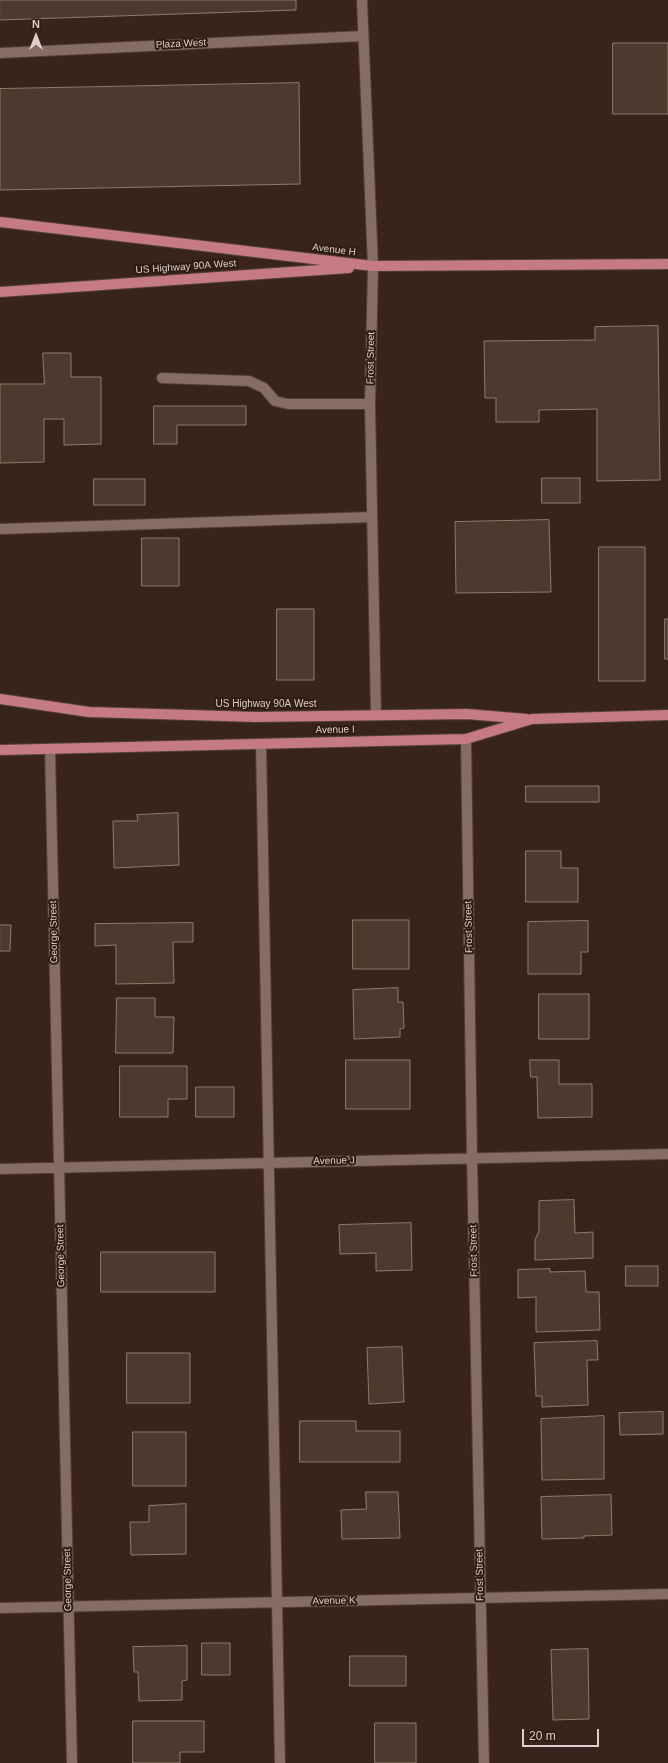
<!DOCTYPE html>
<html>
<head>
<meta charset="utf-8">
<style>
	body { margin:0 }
	#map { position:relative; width:668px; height:1763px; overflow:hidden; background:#38241c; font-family:Arial,sans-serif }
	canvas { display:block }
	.north { position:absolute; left:16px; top:16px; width:40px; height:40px; -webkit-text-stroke:3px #2e1b13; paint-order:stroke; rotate:0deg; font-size:11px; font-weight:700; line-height:16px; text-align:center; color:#ddd0ca }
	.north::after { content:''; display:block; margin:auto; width:14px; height:18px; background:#ddd0ca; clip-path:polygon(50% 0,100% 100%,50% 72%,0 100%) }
	.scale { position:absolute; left:522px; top:1729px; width:77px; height:18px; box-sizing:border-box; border:2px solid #ddd0ca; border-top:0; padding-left:5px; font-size:12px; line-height:14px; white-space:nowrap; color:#ddd0ca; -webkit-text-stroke:3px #2e1b13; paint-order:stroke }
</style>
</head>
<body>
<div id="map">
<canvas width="668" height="1763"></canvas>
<div class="north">N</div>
<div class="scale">20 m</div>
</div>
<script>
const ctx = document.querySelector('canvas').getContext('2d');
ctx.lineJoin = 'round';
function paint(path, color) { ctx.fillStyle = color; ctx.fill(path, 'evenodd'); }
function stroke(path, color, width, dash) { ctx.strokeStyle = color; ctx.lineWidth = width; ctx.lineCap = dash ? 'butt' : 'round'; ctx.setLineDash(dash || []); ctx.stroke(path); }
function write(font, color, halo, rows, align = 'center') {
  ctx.font = font + ' Arial,sans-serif'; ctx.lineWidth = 4; ctx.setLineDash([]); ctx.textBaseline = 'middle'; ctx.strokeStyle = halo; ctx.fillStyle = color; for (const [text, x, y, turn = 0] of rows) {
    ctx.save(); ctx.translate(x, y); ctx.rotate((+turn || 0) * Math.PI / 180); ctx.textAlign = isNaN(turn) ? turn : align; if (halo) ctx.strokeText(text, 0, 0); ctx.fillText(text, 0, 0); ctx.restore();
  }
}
const building = new Path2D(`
	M0,0H296V10L0,20Z
	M613,43H668V114H613Z
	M299,83L300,184L0,190V89Z
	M658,326L660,480L597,481V409L539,410V422H496V398H485L484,341L595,340V327Z
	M43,353H71V377H101V444L64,445V419H44V462L0,463V384H44Z
	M154,406H246V425H177V444H154Z
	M542,478H580V503H542Z
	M94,479H145V505H94Z
	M549,520L551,592L456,593L455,522Z
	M142,538H179V586H142Z
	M599,547H645V681H599Z
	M277,609H314V680H277Z
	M665,619H668V659H665Z
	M526,786H599V802H526Z
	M178,813L179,865L114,868L113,821H138L137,815Z
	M526,851H561V868H578V902H526Z
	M353,920H409V969H353Z
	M588,921V952H581V974H528V922Z
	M193,923V942H173L174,983L116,984V945L95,946V924Z
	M0,925H11L10,951H0Z
	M398,988V1002H403L404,1028L400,1029V1037L354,1039L353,990Z
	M539,994H589V1039H539Z
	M117,998H155V1017H174L173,1053H116Z
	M346,1060H410V1109H346Z
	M530,1060H559V1084H592V1117L538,1118L537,1077H531Z
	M120,1066H187V1099H168V1117H120Z
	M196,1087H234V1117H196Z
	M574,1200L575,1233L593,1232V1258L535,1260V1240L539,1231V1201Z
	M411,1223L412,1270L376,1271V1253L340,1254L339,1225Z
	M101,1252H215V1292H101Z
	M626,1266H658V1286H626Z
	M550,1269V1272L585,1271L586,1292H599L600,1330L536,1332V1297L518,1298V1270Z
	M597,1341L598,1360H587L588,1405L542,1407V1396H536L534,1343Z
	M402,1347L404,1402L369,1404L367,1348Z
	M127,1353H190V1403H127Z
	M663,1412V1434L620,1435L619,1413Z
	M604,1416V1479L542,1480L541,1419Z
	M300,1421H356V1431H400V1462H300Z
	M133,1432H186V1486H133Z
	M366,1492H398L400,1538L342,1539L341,1510L366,1509Z
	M611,1495L612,1535L584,1536V1538L542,1539L541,1497Z
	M186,1504V1554L131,1555L130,1522H149V1506Z
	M202,1643H230V1675H202Z
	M187,1646V1680L182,1681V1700L139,1701L138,1672H134L133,1647Z
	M588,1649L589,1719L553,1720L551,1650Z
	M350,1656H406V1686H350Z
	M133,1721H204V1752H180V1763H133Z
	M375,1723H416V1763H375Z`);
const minor = new Path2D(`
	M362,0L373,266L370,404L376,715
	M0,53L363,36
	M162,378L249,381L264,388L275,401L288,404H370
	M0,529L372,517
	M466,739L472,1158L484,1763
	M261,744L280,1763
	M50,749L72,1763
	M0,1169L668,1154
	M0,1608L668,1594`);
const major = new Path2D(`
	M0,222L373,266L668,264
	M0,292L349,268
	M0,699L89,712L256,717L467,714L526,719
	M0,750L466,739L532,719L668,715`);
const streetNames = [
	["Plaza West",181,44,-3],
	["Avenue H",334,250,7],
	["US Highway 90A West",186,267,-4],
	["Frost Street",371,358,-89],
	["US Highway 90A West",266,704],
	["Avenue I",335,730,-1],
	["Frost Street",469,927,-91],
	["George Street",54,932,-91],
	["Avenue J",334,1161,-1],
	["Frost Street",474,1251,-91],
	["George Street",61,1256,-91],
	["Frost Street",480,1575,-91],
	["George Street",68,1580,-91],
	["Avenue K",334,1601,-1]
];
paint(building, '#4d3a2e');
stroke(building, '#907b6d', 1);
stroke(minor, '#504039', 12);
stroke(major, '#504039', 12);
stroke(minor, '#856d64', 10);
stroke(major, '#c67a83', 10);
write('10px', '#ddd0ca', '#2e1b13', streetNames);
</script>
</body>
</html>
